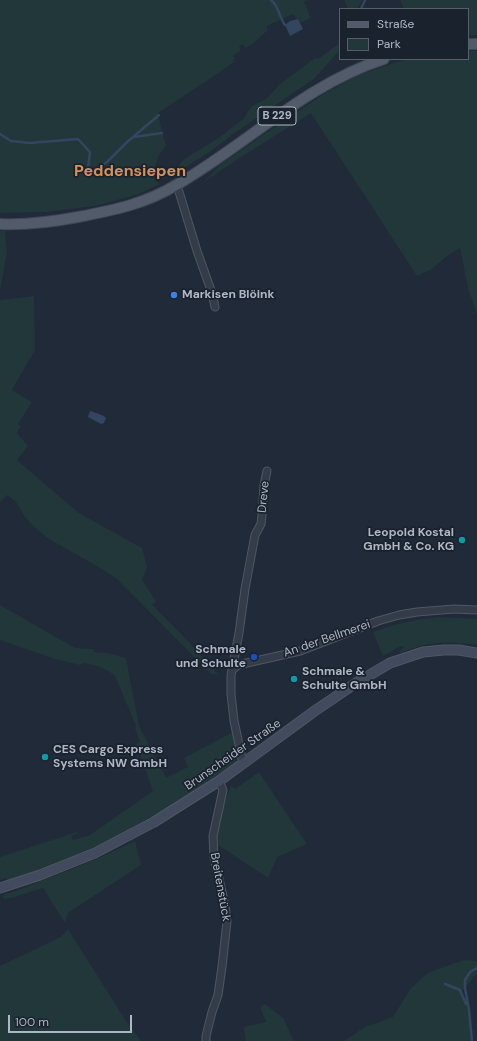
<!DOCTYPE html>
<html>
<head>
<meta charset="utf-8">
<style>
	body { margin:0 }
	#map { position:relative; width:477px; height:1041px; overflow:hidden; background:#202a39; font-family:"DM Sans",sans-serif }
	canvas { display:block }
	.legend { position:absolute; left:339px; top:8px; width:130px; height:52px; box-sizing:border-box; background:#1a222e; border:1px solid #565e6b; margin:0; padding:5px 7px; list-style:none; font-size:12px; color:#afb7c6 }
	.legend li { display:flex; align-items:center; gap:8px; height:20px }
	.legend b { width:20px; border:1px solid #565e6b }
	.scale { position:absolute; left:8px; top:1015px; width:124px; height:18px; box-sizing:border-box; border:2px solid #afb7c6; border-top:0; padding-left:5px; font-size:12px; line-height:14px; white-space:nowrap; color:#afb7c6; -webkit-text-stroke:3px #1a222e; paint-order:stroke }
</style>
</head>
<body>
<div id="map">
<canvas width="477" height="1041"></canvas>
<ul class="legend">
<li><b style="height:5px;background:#525b6a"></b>Straße</li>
<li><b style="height:11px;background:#22373a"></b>Park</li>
</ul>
<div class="scale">100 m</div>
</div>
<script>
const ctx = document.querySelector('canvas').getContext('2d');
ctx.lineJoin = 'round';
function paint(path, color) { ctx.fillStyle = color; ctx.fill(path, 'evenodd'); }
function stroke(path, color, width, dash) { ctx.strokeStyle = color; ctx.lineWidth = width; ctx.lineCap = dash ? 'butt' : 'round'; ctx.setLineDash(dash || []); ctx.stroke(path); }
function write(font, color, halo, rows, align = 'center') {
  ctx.font = font + ' "DM Sans",sans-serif'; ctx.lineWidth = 3.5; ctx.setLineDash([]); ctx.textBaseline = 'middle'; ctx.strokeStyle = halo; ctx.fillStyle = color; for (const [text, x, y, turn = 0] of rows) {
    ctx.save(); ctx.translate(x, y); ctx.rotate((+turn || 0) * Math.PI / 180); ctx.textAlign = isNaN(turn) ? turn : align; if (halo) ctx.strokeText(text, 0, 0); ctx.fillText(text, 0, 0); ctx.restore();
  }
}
const green = new Path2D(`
	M0,0H307L304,2L311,18L300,23L298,19H297L293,14L267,26V31L250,46L249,45L246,49L243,44L239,47L241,50L233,56L235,58L233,60L234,62L217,74L158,113L162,131L166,146L159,155L152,175L159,184L139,194L95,206L47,212L0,213Z
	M344,0H362L357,9H348Z
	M400,0H477V35H468V9H404Z
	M340,43V49L338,52L314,79L233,134L211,151L176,173V170L182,161L189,156L217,139L243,119L252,106L266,99L280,84L315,58L318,59Z
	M468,51H477V314L468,288L460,248L447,256L432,269L417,276L311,113L238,159L195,188L208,178L220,165L292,115L324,94L356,76L394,63L408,59H468Z
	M0,231H5L7,252L0,292Z
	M34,296L35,350L12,390L32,402L18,424L21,426L17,433L28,446L17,460L79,513L142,548L147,567L142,580L156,601L152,605L184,637L218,674H211L117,579L97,566L49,539L34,527L25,517L16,502L7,495L0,502V300Z
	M0,605L75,648L93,649L94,652L108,653L126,658L139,726L166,778L188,767L184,758L233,732L237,755V759L234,764C185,797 135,829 81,853C57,863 32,872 8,882L6,878L0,880V857L77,832H79L71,836L73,840L90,835L120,814L153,791L136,744L140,742L135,728L136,726L115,676C106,668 96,665 84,663L80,665L55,659L0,640Z
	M440,617L477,619V645C458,642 438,641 420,646C413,648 406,651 399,653L404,646H401L383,656L373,632C395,624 417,619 440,617Z
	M259,772L307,844L277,857L268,878L215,843C216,823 224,804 231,786L235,789Z
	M135,841L141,865L68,913L65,923L43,888L11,898L4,899L3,897L4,894L13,892C54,876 95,861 135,841Z
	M68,929L124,1018L141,1041H0V966L61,937Z
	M464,960L477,961V973L462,991L470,1009L473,1041H344L365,1027L393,1017L411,988L429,972Z
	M265,1004L283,1018L294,1041H246L244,1027L266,1022L260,1007Z`);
const water = new Path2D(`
	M298,19L303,29L290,36L285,25L290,21Z
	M90,411L99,414L104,416L106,418L104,423L101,424L88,417Z`);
const stream = new Path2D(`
	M271,0C279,6 279,17 285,25
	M361,9L365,0
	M0,134L11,141L30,143L78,139L90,152L88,168L93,171L107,162L126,143L159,115
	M134,137L162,133
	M445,984L460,990L466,1004
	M472,1041L469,1010L465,988V980L470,972L477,968`);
const street = new Path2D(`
	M177,185L197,251L212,293L215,307
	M232,670L238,665L300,651L378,621L399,615L417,612L454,609L477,610
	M243,763L234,721L231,694V675L239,633L245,589L255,535L261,524L262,516L264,485L267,471
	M206,1041V1036L212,1012L218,995L222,967L227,921L225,905L214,857L213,836L223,790L219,781`);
const secondary = new Path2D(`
	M0,888L40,875L95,853L154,822L219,781L316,710L356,683L390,663L423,652L444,650H459L477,653`);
const primary = new Path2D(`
	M468,44H477
	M0,224C26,225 52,222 78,217C115,210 145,204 178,184C247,144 306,84 384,59`);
const markers = [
	[174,295,4,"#3f7fe0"],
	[462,540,4,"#0f9aa8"],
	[254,657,4,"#1a4fb4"],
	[294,679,4,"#0f9aa8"],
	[45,757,4,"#0f9aa8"]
];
const shields = [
	[277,116,38]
];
const shieldNames = [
	["B 229",277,116]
];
const poiNames = [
	["Markisen Blöink",182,295],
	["Leopold Kostal",454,533,"right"],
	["GmbH & Co. KG",454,547,"right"],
	["Schmale",246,650,"right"],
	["und Schulte",246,664,"right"],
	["Schmale &",302,672],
	["Schulte GmbH",302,686],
	["CES Cargo Express",53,750],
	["Systems NW GmbH",53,764]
];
const streetNames = [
	["Dreve",264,497,-84],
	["An der Bellmerei",327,639,-19],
	["Brunscheider Straße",233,755,-35],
	["Breitenstück",220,887,80]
];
const districtNames = [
	["Peddensiepen",130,172]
];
paint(green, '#22373a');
paint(water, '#344561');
stroke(stream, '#344561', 2.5);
stroke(street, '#4f5764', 9);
stroke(secondary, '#4f5764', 11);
stroke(primary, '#3d4653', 12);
stroke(street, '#343c49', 7);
stroke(secondary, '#424b5d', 9);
stroke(primary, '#525b6a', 10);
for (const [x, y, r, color] of markers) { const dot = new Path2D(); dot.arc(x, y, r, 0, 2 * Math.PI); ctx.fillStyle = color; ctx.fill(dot); stroke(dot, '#1a222e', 1.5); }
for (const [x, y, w] of shields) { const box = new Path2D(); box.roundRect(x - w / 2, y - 9, w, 18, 3); ctx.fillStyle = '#1a222e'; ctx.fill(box); stroke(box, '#afb7c6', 1); }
write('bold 11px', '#afb7c6', null, shieldNames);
write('bold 12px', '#afb7c6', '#1a222e', poiNames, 'left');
write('12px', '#afb7c6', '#1a222e', streetNames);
write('bold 16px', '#d5925a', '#1a222e', districtNames);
</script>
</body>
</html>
